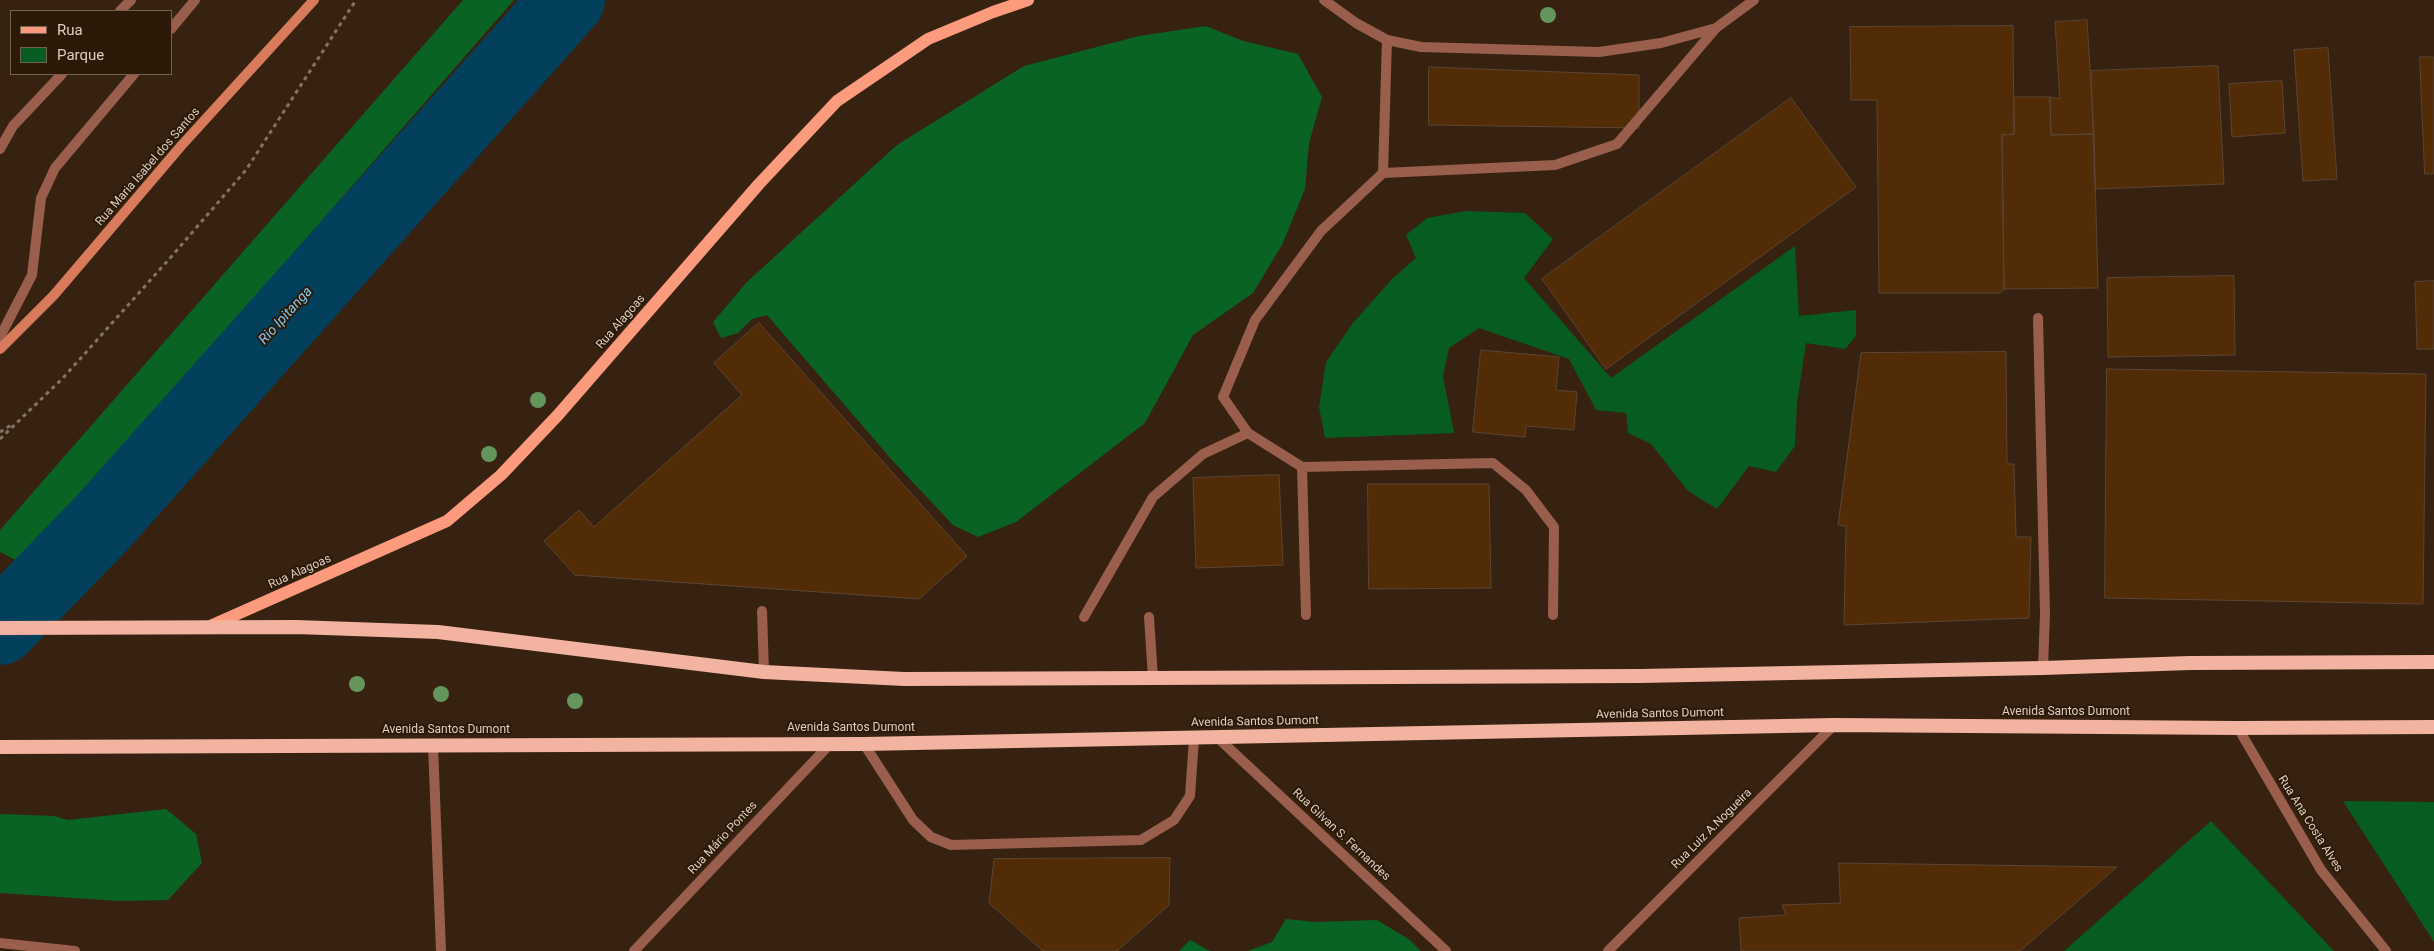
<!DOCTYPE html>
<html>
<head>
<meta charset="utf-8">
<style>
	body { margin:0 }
	#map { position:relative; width:2434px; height:951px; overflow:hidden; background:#372211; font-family:Roboto,sans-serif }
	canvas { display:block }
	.legend { position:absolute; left:10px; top:10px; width:162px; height:65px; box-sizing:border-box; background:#2d1908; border:1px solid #736254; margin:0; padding:6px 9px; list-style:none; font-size:15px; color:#ddcfc5 }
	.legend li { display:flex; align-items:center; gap:10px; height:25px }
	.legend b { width:25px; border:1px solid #736254 }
</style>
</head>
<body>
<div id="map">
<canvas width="2434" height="951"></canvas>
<ul class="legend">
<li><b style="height:6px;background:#fb9a7c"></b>Rua</li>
<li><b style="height:14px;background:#075c22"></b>Parque</li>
</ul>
</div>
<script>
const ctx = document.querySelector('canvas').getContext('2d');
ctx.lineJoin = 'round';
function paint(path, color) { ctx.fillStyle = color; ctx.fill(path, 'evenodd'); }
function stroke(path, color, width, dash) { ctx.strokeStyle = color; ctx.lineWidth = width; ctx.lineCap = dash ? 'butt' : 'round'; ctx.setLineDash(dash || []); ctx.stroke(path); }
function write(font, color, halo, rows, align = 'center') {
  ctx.font = font + ' Roboto,sans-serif'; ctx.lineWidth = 4; ctx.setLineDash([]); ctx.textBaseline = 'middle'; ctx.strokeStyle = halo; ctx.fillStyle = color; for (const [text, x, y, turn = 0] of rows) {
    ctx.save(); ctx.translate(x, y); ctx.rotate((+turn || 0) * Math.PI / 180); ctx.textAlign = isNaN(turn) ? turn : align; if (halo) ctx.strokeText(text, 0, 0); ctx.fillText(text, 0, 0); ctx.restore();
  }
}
const green = new Path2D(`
	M1466,211L1525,213L1553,239L1524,278L1611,378L1795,246L1799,316L1856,310V336L1845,349L1806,343L1797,403L1795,446L1776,472L1749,466L1717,509L1688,491L1651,444L1628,433L1626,413L1596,410L1569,359L1479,328L1449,348L1443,376L1454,433L1325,438L1319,407L1326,362L1353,323L1392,279L1416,258L1406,235L1427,218Z
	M2343,801L2434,802V942Z
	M2211,821L2334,951H2064Z`);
const forest = new Path2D(`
	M463,0H514L23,564L0,552V530Z
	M1206,26L1243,41L1298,54L1322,97L1309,143L1305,189L1282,245L1253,293L1193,335L1145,423L1016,522L978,537L953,525L892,460L767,315L752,319L738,333L721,338L713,322L747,282L897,145L1024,66L1139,36Z
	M166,809L196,834L202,863L168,900L119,901L0,893V814L54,816L68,820Z
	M1286,919L1316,922L1377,920L1410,940L1421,951H1248L1272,942Z
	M1190,940L1210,951H1179Z`);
const river = new Path2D(`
	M0,628L101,524L568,0`);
const building = new Path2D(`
	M2087,20L2094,134L2051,135L2050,97L2060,99L2055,22Z
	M2013,26L2014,134L2002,135L2004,289L2000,293H1879L1877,100H1851L1850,27Z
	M2328,48L2337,179L2303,181L2294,50Z
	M2420,57H2434V174H2425Z
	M2218,66L2224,184L2095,189L2091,71Z
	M1429,67L1639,75V128L1429,125Z
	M2282,81L2285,133L2232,137L2229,84Z
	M2014,97H2050L2051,135L2094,134L2098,288L2004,289L2002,135L2014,134Z
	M1791,98L1856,187L1606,369L1542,279Z
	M2234,276L2235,355L2108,357L2107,278Z
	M2434,281V349H2417L2415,282Z
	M759,323L967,556L919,599L575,575L544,541L579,510L594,527L742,395L714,363Z
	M1481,350L1559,357L1556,390L1577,392L1574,430L1526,426L1525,437L1473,432Z
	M2006,352L2007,464H2014L2016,537H2031L2029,618L1844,625L1846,526L1838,525L1861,353Z
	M2107,369L2426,374L2423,604L2105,598Z
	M1279,475L1283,565L1196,568L1193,478Z
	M1368,484H1489L1491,588L1369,589Z
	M1170,858L1169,905L1117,951H1043L989,903L994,859Z
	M1839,863L2117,867L2020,951H1741L1739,918L1786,915L1782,905L1840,903Z`);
const path = new Path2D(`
	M0,432L13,424
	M0,439L63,378L171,257L246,170L356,0`);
const service = new Path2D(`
	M1324,0L1356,23L1387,40L1421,47L1599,52L1661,43L1716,28L1754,0
	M120,11L131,0
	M171,29L195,0
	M0,149L13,126L62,74
	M1383,173L1387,40
	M2038,318L2045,613L2043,668
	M0,337L32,275L41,198L55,168L134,74
	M1302,467L1306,615
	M762,611L764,672
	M1553,615L1554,527L1526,490L1493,463L1302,467L1248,433L1223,397L1255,320L1321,231L1383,173L1555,165L1617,144L1716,28
	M1084,617L1153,497L1203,454L1248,433
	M1149,617L1153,678
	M864,744L913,820L931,837L951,845L1141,840L1174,820L1190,796L1194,739
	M433,745L441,951`);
const minor = new Path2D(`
	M2238,728L2321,870L2386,951
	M1218,738L1446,951
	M0,943L75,951
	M634,951L831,743
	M1608,951L1834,725`);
const secondary = new Path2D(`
	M0,349L54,295L181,146L314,0`);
const primary = new Path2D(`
	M208,627L447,521L501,475L558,415L759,184L837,101L928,39L993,12L1028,0`);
const trunk = new Path2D(`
	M0,628L296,627L438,632L764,672L904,679L1640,676L2043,668L2190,663L2434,662
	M0,747L864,744L1834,725L2238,728L2434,727`);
const trees = [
	[1548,15],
	[538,400],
	[489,454],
	[357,684],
	[441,694],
	[575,701]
];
const streetNames = [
	["Rua Maria Isabel dos Santos",148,167,-49],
	["Rua Alagoas",621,322,-49],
	["Rua Alagoas",300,572,-24],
	["Avenida Santos Dumont",2066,712],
	["Avenida Santos Dumont",1660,714,-1],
	["Avenida Santos Dumont",1255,722,-1],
	["Avenida Santos Dumont",851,728],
	["Avenida Santos Dumont",446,730],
	["Rua Ana Costa Alves",2310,824,58],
	["Rua Luiz A.Nogueira",1712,829,-45],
	["Rua Gilvan S. Fernandes",1341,835,43],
	["Rua Mário Pontes",723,838,-47]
];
const waterNames = [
	["Rio Ipitanga",286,316,-48]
];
paint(green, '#075c22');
paint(forest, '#096325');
stroke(river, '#02405c', 74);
paint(building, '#522c06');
stroke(building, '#5c4533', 1);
stroke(path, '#847365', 3, [4, 4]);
stroke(service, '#995e4c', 10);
stroke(minor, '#995e4c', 10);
stroke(secondary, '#d87b5d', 10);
stroke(primary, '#fb9a7c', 12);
stroke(trunk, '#f2b3a0', 14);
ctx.fillStyle = '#65945d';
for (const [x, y] of trees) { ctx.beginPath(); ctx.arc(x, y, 8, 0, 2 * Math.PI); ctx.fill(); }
write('12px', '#ddcfc5', '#2d1908', streetNames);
write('italic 14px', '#83c9f2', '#2d1908', waterNames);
</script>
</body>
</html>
